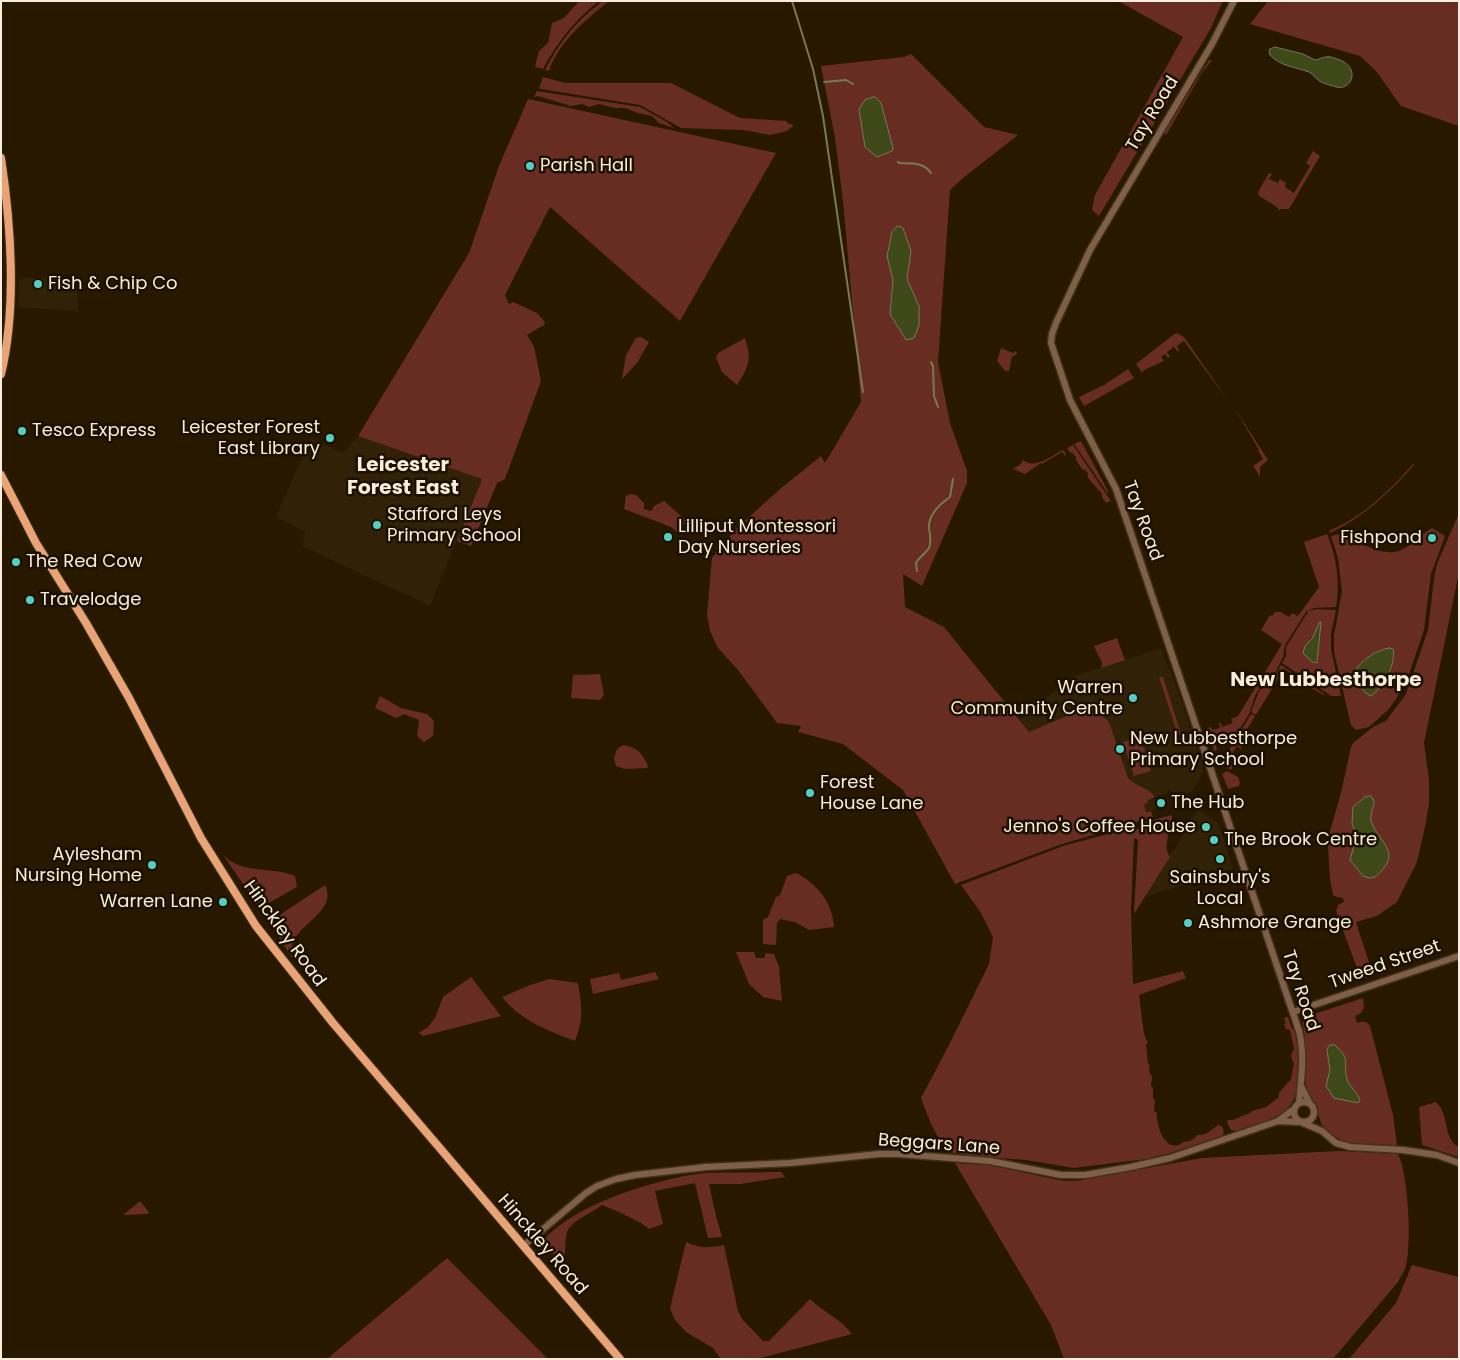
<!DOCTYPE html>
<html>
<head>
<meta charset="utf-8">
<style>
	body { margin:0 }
	#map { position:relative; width:1460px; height:1360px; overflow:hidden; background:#281800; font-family:Poppins,sans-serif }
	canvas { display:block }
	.frame { position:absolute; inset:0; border:2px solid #f8eddc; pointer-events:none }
</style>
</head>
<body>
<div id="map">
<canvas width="1460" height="1360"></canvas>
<div class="frame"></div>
</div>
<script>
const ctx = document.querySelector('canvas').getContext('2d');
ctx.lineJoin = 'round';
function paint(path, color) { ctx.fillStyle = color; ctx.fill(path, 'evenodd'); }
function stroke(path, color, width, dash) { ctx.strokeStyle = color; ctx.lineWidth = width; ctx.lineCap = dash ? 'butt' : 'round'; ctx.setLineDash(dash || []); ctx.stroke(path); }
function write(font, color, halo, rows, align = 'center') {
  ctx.font = font + ' Poppins,sans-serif'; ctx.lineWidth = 5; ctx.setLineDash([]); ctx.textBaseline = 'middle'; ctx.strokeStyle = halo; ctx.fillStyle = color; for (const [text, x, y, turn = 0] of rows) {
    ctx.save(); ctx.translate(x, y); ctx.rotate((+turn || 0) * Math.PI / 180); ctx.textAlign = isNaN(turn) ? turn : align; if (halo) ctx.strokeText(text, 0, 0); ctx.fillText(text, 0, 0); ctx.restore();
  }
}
const built = new Path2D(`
	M77,277L78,311L18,307L19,278Z
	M358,436L482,479L430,606L302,546L305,532L276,517L311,438L343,453Z
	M1161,648L1167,665L1172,674L1203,766L1201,768L1203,774L1191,792L1184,795H1177L1168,790L1167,794H1164L1153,798L1157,809L1101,824L1019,720L1072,677Z
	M1198,810L1218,822L1233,869L1145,897Z`);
const green = new Path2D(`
	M579,1H599C575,20 557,42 543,69L535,67L539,51L548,43L552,23L564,18Z
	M603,1H609C585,21 559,41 549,71L545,70C560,41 577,20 603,1Z
	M1118,1H1218L1222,3L1211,28L1099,216L1092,210L1095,195L1183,37Z
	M1268,1H1459V126L1401,106L1376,71L1360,56L1250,24Z
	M911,54L984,127L1018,135L963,178L950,190L938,362L950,423L967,471V483L922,586L903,574L905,607L944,627L1029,732L1069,715L1091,700L1099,712L1109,722L1128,778C1136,787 1148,787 1155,797L1148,800V803L1144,804L1146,812L1151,811L1153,817L1059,845L955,884L903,790L843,744L798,732L801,726L777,723L738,670L718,648L710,631L707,615L712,558L737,528L780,489L821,456L825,463L861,402L843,201L835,138L821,66L904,57Z
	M1209,60H1212L1202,73L1166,135L1164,133Z
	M543,77L566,83H671L740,118L787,121V123L794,125L787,131L770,135L743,130L681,128L640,105L541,89L539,88Z
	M537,91L640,107L667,122L674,128L659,123L652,116L638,113L625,108H615L599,104L589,107L582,104L571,106L538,96L535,97H534Z
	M528,99L776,153L680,321L550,207L505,295L509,304L513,302L537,313L545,322L544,325L527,335L534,346L541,381L505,479L497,483L471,546L457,541L482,479L358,436L469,253L499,166Z
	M1313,151L1320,156L1289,209H1281L1279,210L1277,207L1259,196L1258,192L1269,173L1272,174L1269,179L1278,183L1280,179L1286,183L1285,187L1294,193L1310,166L1306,163Z
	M1177,333L1184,337L1229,402L1184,341L1177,346L1179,350L1178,352L1174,347L1167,352L1170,357L1168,358L1165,354L1161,357L1164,361L1144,370L1142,373L1136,364L1173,335Z
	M641,337L649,342L637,363L622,379L626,355L636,338Z
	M745,338C752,359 749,367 737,385L722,372L716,358L718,353Z
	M1001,348L1013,353L1016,351L1017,354L1012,357L1009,371H1005L997,361Z
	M1128,369L1134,378L1084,406L1079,397L1104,385Z
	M1235,409L1268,460L1260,467V478L1258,473L1253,466L1263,459L1258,451L1259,450Z
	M1081,441L1107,489L1109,495L1074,444Z
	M1073,445L1111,501L1106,503L1102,497V494L1088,478V474L1085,470L1082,469L1076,460V457L1073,453L1070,452L1067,448Z
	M1063,450L1066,454L1065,456L1062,452L1042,464L1041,463L1025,474L1013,469L1021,464L1023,460C1035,470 1051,456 1063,450Z
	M1414,463V465C1389,493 1364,517 1330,533L1329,531C1364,516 1389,491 1414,463Z
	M631,494L636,495L644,503V509L651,511L654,506L664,501L687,521L678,533L671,527L624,509L626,496Z
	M1459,513V572L1424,743L1429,780V804L1425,827L1417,862L1397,902L1377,916L1356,922L1373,975L1361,979L1336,911L1338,905L1344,902L1343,898L1337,897L1333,895L1330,879L1328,847L1329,835L1341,793L1351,747L1353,743L1373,727L1386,721L1406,694L1428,630L1434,578L1437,564Z
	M1432,528L1445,536L1431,574L1424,630L1409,674L1396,699L1388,710L1369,727L1356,730L1351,725L1334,652V635L1342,592L1338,558L1331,536L1349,532C1360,545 1382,556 1399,551C1410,547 1422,534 1432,528Z
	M1327,534C1337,558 1340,582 1336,607L1314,608L1306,612L1285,645L1283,657L1276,671L1262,685L1259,682L1282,644L1261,630L1270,615L1272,616L1275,612H1281L1289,617L1292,613L1298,616L1319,587L1304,542Z
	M1317,609L1336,610L1331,634V649L1341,696H1331L1282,663L1286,656V647L1306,615L1309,611Z
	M1117,638L1125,660L1101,668L1102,663L1094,646Z
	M1281,665L1324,694L1323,695L1305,684L1304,681L1296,676L1293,677L1290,674L1289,672L1284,669L1256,715L1251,712L1259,691L1275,675Z
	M600,674L604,695L600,700L571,698L573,675Z
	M1159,677H1163L1181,734L1178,735Z
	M1258,683L1261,686L1255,696L1249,714L1237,733L1230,732L1221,739L1222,743H1220L1219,740L1215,742L1217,750L1214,751L1207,728L1211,727L1212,730L1220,728L1219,723L1220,722L1222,727L1233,723L1231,719L1238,716Z
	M380,696L401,708L427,714L434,721L433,736L424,742L417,736L419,720L404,714L396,718L375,708Z
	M1251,714L1255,716L1238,745L1242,747L1241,749L1237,746L1233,752L1239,756L1231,754L1227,760L1233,766L1231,770L1221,764Z
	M1140,736L1151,771L1134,776L1123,742Z
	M623,745C637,747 643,754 648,766L647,768L625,769L616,766L614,758L617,749Z
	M1227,771L1238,777L1240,783L1239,786L1228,789L1222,774Z
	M1172,815C1173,830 1161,843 1170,857L1134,914L1138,840L1134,838L1131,908L1133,984L1183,971L1186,978L1139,995L1144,1034L1148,1043L1146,1044L1148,1064L1150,1065L1149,1068L1150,1074L1152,1076L1151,1086L1153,1088V1098L1155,1100L1154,1111L1157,1113C1156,1126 1166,1157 1185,1141L1187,1142L1194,1139L1197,1135C1206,1136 1213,1129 1219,1124L1220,1126H1222L1224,1132L1222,1136L1170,1153L1146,1159L1074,1168L1026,1160L971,1156L949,1152L948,1155L931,1124L921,1098L949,1045L989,964L993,937L981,913L961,885L1063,846L1126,829H1143L1141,823Z
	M223,855C243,875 271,866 295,876L297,887L260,908Z
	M796,873C817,883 833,904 834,927L809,930L795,922L780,919L777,923L776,945L763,944V920L768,917L776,897L780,895L787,876Z
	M325,885C338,912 297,923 292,946C291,950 292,954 292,958L269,922Z
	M736,952H754L756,958H764L766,953L774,954L779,967L782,1001L763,997L749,984Z
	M655,972L659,979L593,994L590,979L619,973L621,980Z
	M471,977L501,1016L423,1036L419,1033L428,1027L435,1018L443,997Z
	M549,979L578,983C582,1008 584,1017 575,1041C547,1030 521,1021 502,997L530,985Z
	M1363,998L1364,1008L1361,1013L1355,1016L1357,1023C1362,1021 1367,1021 1370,1026L1393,1115L1397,1145H1359L1346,1142L1333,1136L1324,1128L1321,1123L1315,1105L1309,1097L1306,1088L1305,1076V1040L1302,1018Z
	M1288,1017L1292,1029L1294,1028C1299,1043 1298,1055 1298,1070C1297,1078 1298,1086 1296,1094C1289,1119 1257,1124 1236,1131L1231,1130L1227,1123L1228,1122L1227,1120H1233L1250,1113L1252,1111L1266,1107L1279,1097V1093L1291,1079L1294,1063C1290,1058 1291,1053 1294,1049L1290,1030L1286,1029L1284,1024L1286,1023L1284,1018Z
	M1436,1102C1450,1114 1442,1138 1459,1147V1157L1422,1145L1419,1107Z
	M1338,1151L1398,1154C1408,1173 1412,1243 1406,1265C1405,1271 1401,1276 1398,1282L1333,1359H1064L1051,1325L955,1163L989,1165L1063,1181H1076L1202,1158Z
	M774,1172H781L785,1177L741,1184H709L716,1216L722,1237L708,1238L695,1183L655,1191L663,1224L649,1229L641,1223L619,1212L602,1205C592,1213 577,1218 569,1228C564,1235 565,1261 565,1270L543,1240C572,1211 609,1197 648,1185C666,1180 685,1175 705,1173C728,1172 751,1173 774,1172Z
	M140,1201L148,1211V1214L123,1215Z
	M686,1242C701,1249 708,1248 724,1245L738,1311L742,1319L763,1341H769L810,1299C824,1313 839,1317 852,1334L757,1359H721L713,1348L686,1332L675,1320L670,1308Z
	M447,1258L548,1359H327Z
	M1412,1265L1459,1277V1359H1349L1396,1303Z`);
const water = new Path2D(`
	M1275,47L1303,54L1315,60C1319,60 1322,57 1326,57C1330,56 1334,58 1337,59C1361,66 1353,91 1336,87C1331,85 1325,84 1321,82C1316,79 1314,75 1309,72C1295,67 1280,66 1270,55L1269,50Z
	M875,97L881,103L893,148L892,151L877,157L865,147L859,109L865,100Z
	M898,226L903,228L911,251L907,279L919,306V325L914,338L906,340L890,314L893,280L887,256L892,232Z
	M1320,622H1321L1317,663L1312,662L1303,653L1305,646L1312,639Z
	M1389,648L1393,649C1396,665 1384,687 1371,696C1360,692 1358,679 1357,668C1366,657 1376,651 1389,648Z
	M1371,796L1374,801C1374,807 1370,814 1371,820C1375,838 1401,851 1382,870C1378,875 1375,878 1369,878L1363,876L1350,860L1357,835L1352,824L1353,807L1365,797Z
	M1330,1045H1335C1352,1061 1342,1061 1347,1079C1349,1086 1357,1092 1360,1100L1358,1103L1334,1098L1326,1086L1330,1070L1327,1050Z`);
const stream = new Path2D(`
	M792,1L813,69L823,116L863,392
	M824,82L846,80L853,84
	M898,162L900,163C912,164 924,162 931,173
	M931,362L933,366L934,396L938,407
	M917,571L916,563C919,557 926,553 929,548C931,542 930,533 929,528C928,514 940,504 950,497L953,479`);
const minor = new Path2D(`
	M1234,1L1212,44L1090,250L1056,323L1052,334L1051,343L1070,400L1116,489L1299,1031C1305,1055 1301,1080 1299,1103
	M1293,1012L1459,956
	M1301,1086L1310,1104
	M1294 1112a10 10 0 1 1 20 0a10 10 0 1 1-20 0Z
	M1278,1121L1299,1122
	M1303,1123L1322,1131L1336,1143L1350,1147L1403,1150L1437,1155L1459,1163
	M523,1246L586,1193L597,1186L616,1179L635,1175L706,1167L790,1163L879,1154H899L990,1161L1061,1175H1085L1131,1167L1170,1158L1278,1121L1294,1109`);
const major = new Path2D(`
	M1,158C11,224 17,309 1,374
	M1,475L36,543L86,623L129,698L201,838L256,926L333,1023L620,1359`);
const markers = [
	[530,166,5,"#57cec2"],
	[38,284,5,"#57cec2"],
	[22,431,5,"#57cec2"],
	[330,438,5,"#57cec2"],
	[377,525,5,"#57cec2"],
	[668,537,5,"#57cec2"],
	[1432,538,5,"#57cec2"],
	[16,562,5,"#57cec2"],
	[30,600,5,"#57cec2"],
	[1133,698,5,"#57cec2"],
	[1120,749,5,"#57cec2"],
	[810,793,5,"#57cec2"],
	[1161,803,5,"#57cec2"],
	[1206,827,5,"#57cec2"],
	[1214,840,5,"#57cec2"],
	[1220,859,5,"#57cec2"],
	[152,865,5,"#57cec2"],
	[223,902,5,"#57cec2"],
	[1188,923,5,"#57cec2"]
];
const streetNames = [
	["Tay Road",1153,114,-59],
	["Tay Road",1142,521,70],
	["Hinckley Road",284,934,54],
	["Tweed Street",1385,965,-19],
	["Tay Road",1300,991,72],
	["Beggars Lane",939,1145,4],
	["Hinckley Road",542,1245,49]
];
const poiNames = [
	["Parish Hall",540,166],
	["Fish & Chip Co",48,284],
	["Leicester Forest",320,428,"right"],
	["East Library",320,449,"right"],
	["Tesco Express",32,431],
	["Stafford Leys",387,515],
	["Primary School",387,536],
	["Lilliput Montessori",678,527],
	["Day Nurseries",678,548],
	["Fishpond",1422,538,"right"],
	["The Red Cow",26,562],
	["Travelodge",40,600],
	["Warren",1123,688,"right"],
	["Community Centre",1123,709,"right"],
	["New Lubbesthorpe",1130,739],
	["Primary School",1130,760],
	["Forest",820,783],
	["House Lane",820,804],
	["The Hub",1171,803],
	["Jenno's Coffee House",1196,827,"right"],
	["The Brook Centre",1224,840],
	["Aylesham",142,855,"right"],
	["Nursing Home",142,876,"right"],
	["Sainsbury's",1220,878,"center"],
	["Local",1220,899,"center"],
	["Warren Lane",213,902,"right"],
	["Ashmore Grange",1198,923]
];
const quarterNames = [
	["Leicester",403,466],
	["Forest East",403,489],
	["New Lubbesthorpe",1326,681]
];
paint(built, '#312106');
paint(green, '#682d22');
paint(water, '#3e4818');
stroke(water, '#767a53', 1);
stroke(stream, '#767a53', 2);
stroke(minor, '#41321a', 9);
stroke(major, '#41321a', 10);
stroke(minor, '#805f4a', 6);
stroke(major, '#e8a376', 8);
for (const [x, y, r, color] of markers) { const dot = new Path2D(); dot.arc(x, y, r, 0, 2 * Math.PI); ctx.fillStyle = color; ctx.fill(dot); stroke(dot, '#1c1000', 2); }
write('18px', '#f8eddc', '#1c1000', streetNames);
write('18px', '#f8eddc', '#1c1000', poiNames, 'left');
write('bold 20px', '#f8eddc', '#1c1000', quarterNames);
</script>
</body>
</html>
